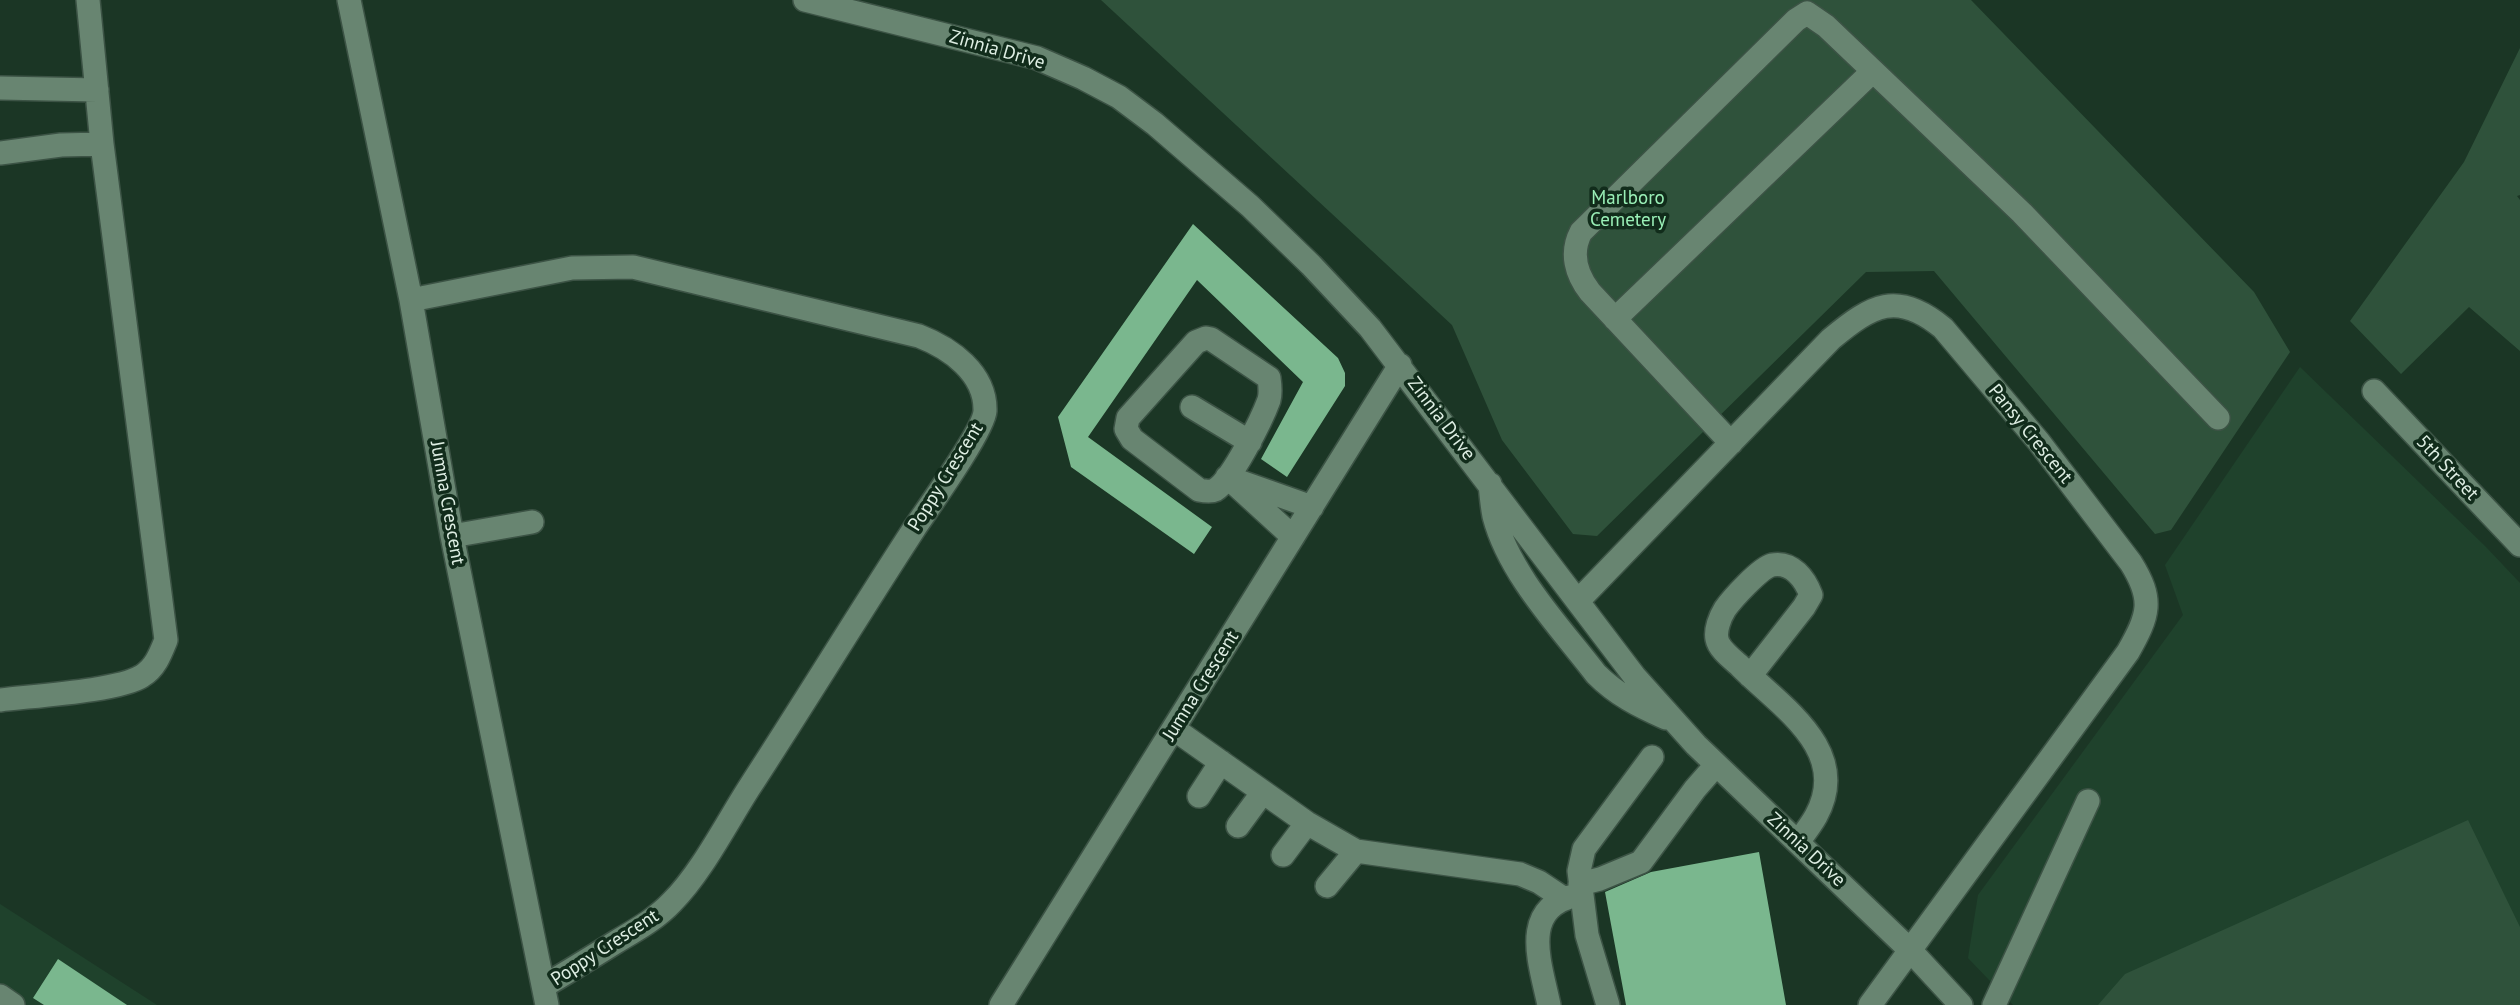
<!DOCTYPE html>
<html>
<head>
<meta charset="utf-8">
<style>
	body { margin:0 }
	canvas { display:block; background:#1b3625 }
</style>
</head>
<body>
<canvas width="2520" height="1005"></canvas>
<script>
const ctx = document.querySelector('canvas').getContext('2d');
ctx.lineJoin = 'round';
function paint(path, color) { ctx.fillStyle = color; ctx.fill(path, 'evenodd'); }
function stroke(path, color, width, dash) { ctx.strokeStyle = color; ctx.lineWidth = width; ctx.lineCap = dash ? 'butt' : 'round'; ctx.setLineDash(dash || []); ctx.stroke(path); }
function write(font, color, halo, rows, align = 'center') {
  ctx.font = font + ' "PT Sans",sans-serif'; ctx.lineWidth = 7; ctx.setLineDash([]); ctx.textBaseline = 'middle'; ctx.strokeStyle = halo; ctx.fillStyle = color; for (const [text, x, y, turn = 0] of rows) {
    ctx.save(); ctx.translate(x, y); ctx.rotate((+turn || 0) * Math.PI / 180); ctx.textAlign = isNaN(turn) ? turn : align; if (halo) ctx.strokeText(text, 0, 0); ctx.fillText(text, 0, 0); ctx.restore();
  }
}
const built = new Path2D(`
	M2300,367L2485,546L2520,583V1005H2013L1968,958L1978,895L2183,615L2165,565Z
	M0,904L157,1005H0Z`);
const green = new Path2D(`
	M1101,0H1971L2254,292L2290,352L2171,530L2155,534L1934,271L1866,272L1597,536L1573,534L1502,440L1452,325Z
	M2520,48V195L2517,196L2520,200V351L2469,307L2401,374L2350,321L2464,162Z
	M2468,820L2520,927V1005H2098L2125,974Z`);
const building = new Path2D(`
	M1193,224L1338,358L1345,373V386L1287,477L1261,459L1303,382L1197,280L1088,437L1212,527L1194,554L1071,467L1058,417Z
	M1759,852L1786,1005H1626L1605,892L1651,872Z
	M58,959L127,1005H44L33,998Z`);
const minor = new Path2D(`
	M349,0L411,300L452,536L547,1005
	M805,0L1037,58L1083,78L1119,97L1155,124L1250,206L1311,265L1370,328L1635,677L1696,745L1910,950L1961,1005
	M0,88L97,90
	M0,153L61,145L102,144L88,0
	M411,300L572,268L633,267L919,336C950,348 986,373 985,411C984,430 928,508 914,529C858,615 805,702 749,788C726,824 701,873 672,902C656,919 636,930 616,942C592,957 568,972 544,986
	M1615,319L1873,71
	M1206,338L1211,339L1269,378C1270,385 1271,393 1269,400C1262,419 1232,480 1215,490C1211,492 1204,491 1199,490L1132,439L1126,429L1128,418L1196,342Z
	M2374,391L2520,545
	M1192,407L1250,442
	M1731,443L1590,292C1576,274 1570,253 1581,232L1796,20L1807,13L1826,26L2022,213L2218,418
	M1227,477L1312,507
	M1235,484L1293,537
	M1490,484C1491,494 1492,506 1494,516C1509,574 1560,627 1596,674C1617,695 1639,706 1666,718
	M452,536L532,522
	M1578,601L1831,339C1872,305 1897,290 1943,328L2039,442L2131,563C2154,600 2149,615 2128,652L1870,1005
	M1750,676L1804,607L1811,595C1805,579 1792,561 1772,565C1760,568 1732,599 1725,609C1720,617 1715,630 1717,639C1719,650 1734,660 1741,667C1781,707 1852,750 1816,816C1811,825 1804,834 1798,842
	M0,700C31,696 119,691 142,676C155,668 160,655 166,640L102,144
	M1174,729L1307,823L1356,851L1520,874L1539,882L1563,898
	M1199,796L1221,762
	M1238,826L1263,792
	M1283,855L1307,823
	M1580,884L1600,879L1641,862L1695,789L1716,765
	M1327,886L1356,851
	M0,996L13,1005
	M1001,1005L1400,365
	M1549,1005C1540,962 1519,908 1577,895
	M1608,1005L1587,935L1579,871L1584,849L1652,757
	M1994,1005L2088,801`);
const streetNames = [
	["Zinnia Drive",997,50,16],
	["Zinnia Drive",1441,419,53],
	["Pansy Crescent",2030,434,51],
	["5th Street",2447,468,47],
	["Poppy Crescent",946,477,-58],
	["Jumna Crescent",447,503,80],
	["Jumna Crescent",1201,686,-58],
	["Zinnia Drive",1806,850,43],
	["Poppy Crescent",605,948,-33]
];
const parkNames = [
	["Marlboro",1628,199],
	["Cemetery",1628,221]
];
paint(built, '#1f422c');
paint(green, '#2f523b');
paint(building, '#7ab78e');
stroke(minor, '#3c5345', 26);
stroke(minor, '#688571', 23);
write('19px', '#deeee3', '#112c1b', streetNames);
write('19px', '#9af0b7', '#112c1b', parkNames);
</script>
</body>
</html>
